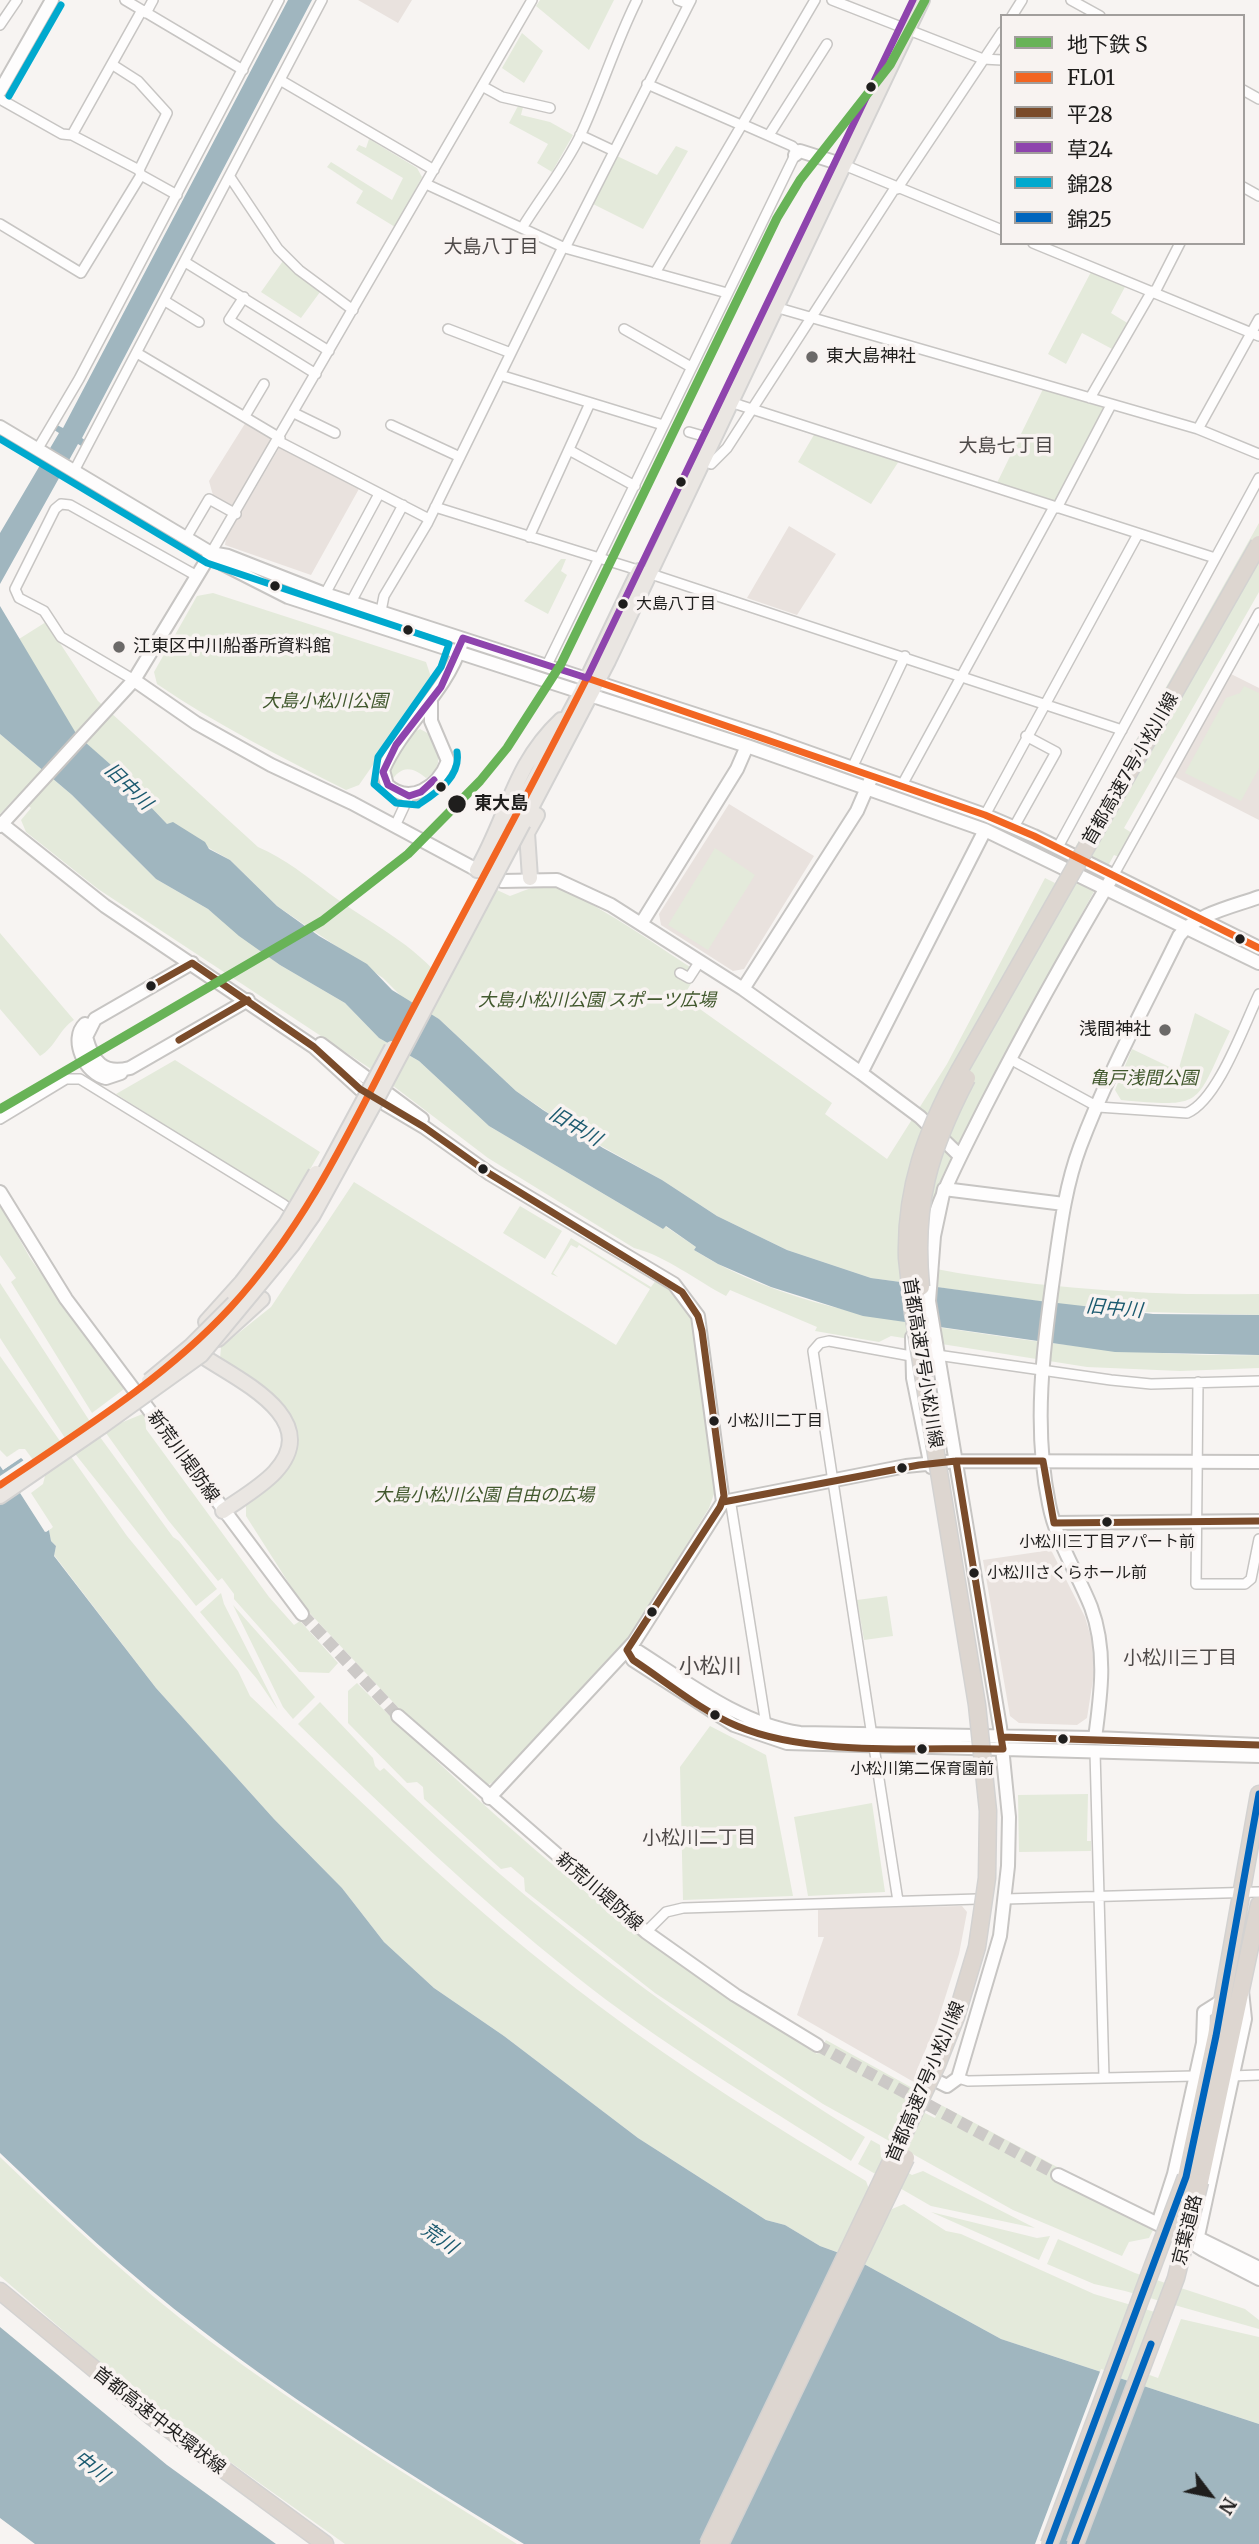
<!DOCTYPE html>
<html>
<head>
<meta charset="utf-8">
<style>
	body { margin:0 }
	#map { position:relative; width:1259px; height:2544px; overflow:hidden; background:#f7f4f2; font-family:Merriweather,"Noto Sans JP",serif }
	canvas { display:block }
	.legend { position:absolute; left:1000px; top:14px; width:245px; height:231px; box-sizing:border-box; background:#f8f3f1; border:2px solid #a19e9c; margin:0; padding:9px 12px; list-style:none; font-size:21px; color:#1f1e1d }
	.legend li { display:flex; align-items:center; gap:14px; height:35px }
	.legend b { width:35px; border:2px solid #a19e9c }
	.north { position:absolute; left:1175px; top:2460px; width:70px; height:70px; -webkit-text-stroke:5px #f8f3f1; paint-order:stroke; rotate:122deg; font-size:19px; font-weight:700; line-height:28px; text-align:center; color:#1f1e1d }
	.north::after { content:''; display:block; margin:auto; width:24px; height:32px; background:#1f1e1d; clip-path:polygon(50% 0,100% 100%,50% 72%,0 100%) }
</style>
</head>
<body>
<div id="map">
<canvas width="1259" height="2544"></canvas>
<ul class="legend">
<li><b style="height:9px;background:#68b357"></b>地下鉄 S</li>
<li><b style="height:9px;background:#f26522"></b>FL01</li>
<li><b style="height:9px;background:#7a4b2a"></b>平28</li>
<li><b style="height:9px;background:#8e44ad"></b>草24</li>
<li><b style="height:9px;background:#00a9ce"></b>錦28</li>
<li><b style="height:9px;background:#0065bd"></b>錦25</li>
</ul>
<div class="north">N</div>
</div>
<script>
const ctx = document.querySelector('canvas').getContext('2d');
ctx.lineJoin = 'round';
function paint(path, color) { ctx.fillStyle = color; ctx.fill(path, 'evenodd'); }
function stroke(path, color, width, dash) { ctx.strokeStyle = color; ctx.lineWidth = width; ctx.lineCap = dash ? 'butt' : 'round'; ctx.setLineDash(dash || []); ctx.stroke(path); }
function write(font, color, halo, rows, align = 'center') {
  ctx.font = font + ' Merriweather,"Noto Sans JP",serif'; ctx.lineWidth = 7; ctx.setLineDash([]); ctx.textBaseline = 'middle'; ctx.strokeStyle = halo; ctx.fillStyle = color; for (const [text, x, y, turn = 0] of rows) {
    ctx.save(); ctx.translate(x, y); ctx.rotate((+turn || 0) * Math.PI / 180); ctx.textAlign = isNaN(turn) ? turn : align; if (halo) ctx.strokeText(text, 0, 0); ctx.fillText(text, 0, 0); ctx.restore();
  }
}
const built = new Path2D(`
	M358,0H412L398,23Z
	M246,422L271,435L272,441L232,510L214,499L209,481Z
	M284,446L360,487L311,575L225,545L226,538L279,448Z
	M789,526L836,554L797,615L747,598Z
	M1231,674L1259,688V820L1173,776Z
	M729,804L814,856L744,969L733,971L661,925L659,914Z
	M1051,1550L1085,1617L1092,1641L1094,1673L1087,1718L1077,1725L1019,1723L1010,1716L983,1560Z
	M962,1906L967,1912L959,1954L937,2023L916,2072L922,2079L919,2085L797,2015L824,1937H818V1909Z`);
const green = new Path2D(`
	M540,0H614L589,50L536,6Z
	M522,33L543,51L524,83L502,68Z
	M518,106L523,107L521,115L550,122L573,135L552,172L537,163L548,144L509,123Z
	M369,139L417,168L422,177L395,227L356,203L363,191L327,167L331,162L392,200L403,178L356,150L359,145L366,148Z
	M676,146L688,151L643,229L591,203L617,156L657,175Z
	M283,261L320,292L301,318L261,292Z
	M1091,272L1126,285L1111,313L1129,324L1114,350L1082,333L1066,364L1048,354Z
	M1044,387L1107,408L1053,505L995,487Z
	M815,433L899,461L871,504L798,462Z
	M1259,523V592L1124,828L1132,833L1119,857L1114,855L1005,1054L939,1183L929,1215L920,1266C1032,1288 1145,1296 1259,1294V1315L1109,1311L871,1278L787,1250L717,1216L662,1180L578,1133L516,1091L439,1019L405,1000L383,978L277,906L230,860L167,824L110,764L77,736L19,639L46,622L98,701L258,847C286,859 306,876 330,894C369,923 416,944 445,984L479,916L497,890L510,896C521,892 534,885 547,886C580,890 666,952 698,972L683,997L832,1103L825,1114L887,1159L947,1064L1045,878L1055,883Z
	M561,559H566L561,571L567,575L548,614L524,601Z
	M213,593L426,662L432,680L359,785L346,790C281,757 217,725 157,684L154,672L197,596Z
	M1244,686L1259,693V768L1241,801L1185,773L1226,698L1240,693Z
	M420,729L431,735C438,752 445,767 426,778C411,765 400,766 390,783L389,763L410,734Z
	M0,734L72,795L156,879L208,909L280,965L345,1003L379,1038L419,1061L489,1126L663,1229L665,1226L696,1247L694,1250C780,1304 880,1319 978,1333C1072,1347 1164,1357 1259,1355V1368L1180,1371L1087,1367L891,1336L879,1342L815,1331L817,1327L730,1290L726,1296C697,1281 666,1256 634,1248L488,1158L371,1069L98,889L26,832L21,820L31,808L17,796L0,814Z
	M715,848L755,875L708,950L668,925Z
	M0,933L74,1020C59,1029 56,1047 40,1056L0,1009Z
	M1195,1013L1230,1031C1194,1105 1207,1108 1121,1100L1115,1090L1132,1049L1178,1071Z
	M175,1060L320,1152L290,1204L116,1094Z
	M354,1182L616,1345L650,1289L579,1245L577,1248L571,1245L553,1273L558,1277L551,1274L571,1238L651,1287L657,1279L671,1288L692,1316L714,1478V1494L709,1508L628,1640L499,1779L486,1786L421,1732L304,1607L246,1516V1501L294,1437C289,1397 251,1380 220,1359L221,1347L271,1307Z
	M0,1204L30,1258L124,1389L92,1413L11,1282L16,1278L0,1255Z
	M520,1206L562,1231L545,1259L503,1233Z
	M0,1283L100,1437L173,1537L179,1541L217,1589L196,1606L76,1455L0,1338Z
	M0,1356L127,1536L238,1671L250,1696C362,1803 474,1913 599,2006C684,2070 775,2127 866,2181L870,2192L855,2224L878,2235L892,2209L904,2204L946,2231L961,2234L1094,2294L1165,2315L1144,2373L1158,2378L1181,2319L1259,2337V2424L1001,2339L853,2258L820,2246L785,2225L766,2220L638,2138L504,2036L434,1988L384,1942L342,1888L274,1819L156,1688L54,1555L56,1546L51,1541L49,1530L53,1527L31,1493L43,1484L45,1476L25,1449H19L7,1457L0,1450Z
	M145,1413L146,1429L269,1597L294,1625L300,1621L338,1663L329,1673L299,1672L234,1599V1594L222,1578L218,1581L168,1520L106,1433L118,1424Z
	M221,1593L224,1604L278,1710L257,1679L200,1612Z
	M887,1596L893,1636L864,1640L857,1600Z
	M233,1605L315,1697L293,1719L283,1707Z
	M357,1683C446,1773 543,1861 644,1938C699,1980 758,2017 817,2054L826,2040L916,2090L913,2107L935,2118L941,2105L1059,2168L1053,2180L1140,2222L1153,2230L1149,2238L1129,2242L1122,2256L1013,2210L823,2104L655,1993L525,1891L524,1878L511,1867L501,1869L424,1799L423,1787L417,1782L407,1783L348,1723V1691Z
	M320,1702L373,1758L375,1766L380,1771L384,1768C531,1912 691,2029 865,2137L851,2161C758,2101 660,2044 573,1974C476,1897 387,1811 298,1724Z
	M710,1726L766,1755L793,1896L683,1900L680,1767Z
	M1088,1794L1087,1841H1091V1851L1019,1852L1018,1795Z
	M872,1803L885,1892L808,1896L794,1817Z
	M871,2140L880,2145L881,2157L912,2175L923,2171L1035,2228L931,2206L858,2164Z
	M0,2157C66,2220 134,2284 207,2339C306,2413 412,2478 517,2544H345L146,2402L0,2276Z
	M931,2212L1037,2238L1050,2236L1039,2260Z
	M1058,2239L1135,2273L1245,2309L1259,2320V2329L1125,2291L1094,2284L1047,2264Z`);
const water = new Path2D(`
	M288,0H312L82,438L86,441L83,447L78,444L0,584V533L59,433L54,430L57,425L63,428Z
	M0,606L77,735L110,764L167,824L173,822L205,842L209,849L230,860L277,906L319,936L367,964L392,990L439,1019L516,1091L543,1110L603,1148L662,1180L717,1216L787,1250L871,1278L1040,1301L1153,1314L1259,1315V1355L1115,1352L863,1316L771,1287L718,1264L694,1250L696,1247L666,1226L663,1229L489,1126L419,1061L379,1038L345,1003L280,965L239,936L208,909L156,879L72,795L0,734Z
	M21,1457L37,1480L22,1491L46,1532L49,1530L51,1541L56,1546L54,1556L156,1688L274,1819L342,1888L384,1942L434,1988L504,2036L638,2138L766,2220L785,2225L820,2246L853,2258L1001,2339L1259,2424V2544H524C413,2477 303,2408 200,2329C129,2275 64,2214 0,2153V1466L3,1470Z
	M0,2327L167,2465L276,2544H35L0,2518Z`);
const pier = new Path2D(`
	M20,1454L26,1456L40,1478L39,1484L24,1493L46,1528H52L45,1532L20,1493L37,1479L0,1504V1476L24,1460L21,1458L3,1470L0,1463L4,1465Z
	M1101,2369L1119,2375L1055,2544H1035Z`);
const secondaryTunnel = new Path2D(`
	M302,1614L398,1716
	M817,2045L1058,2175`);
const street = new Path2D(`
	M125,0L243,70
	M678,0L689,4
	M832,0L983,59L1002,60
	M1071,0L1100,16
	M146,13L153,0
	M1012,16L1022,0
	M0,25L17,0
	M113,65L138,81L167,113L139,170
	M280,80L434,170
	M647,84L741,125
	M482,86L502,97L550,108
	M1243,90L1259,99
	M0,99L62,134L72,135L139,170L141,175L177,195
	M742,124L792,146L798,152
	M72,135L142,10
	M580,135L614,151
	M769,135L827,44
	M844,165L1002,230
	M230,177L278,249L299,270L353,310
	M426,184L565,248L727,293
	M1243,187L1259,196
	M897,189L1002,32
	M0,224L81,273L141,175
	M522,228C541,197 564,169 580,136C601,91 615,44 637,0
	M1033,243L1259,336
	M565,248L691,0
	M185,262L329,351
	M655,273L815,0
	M1155,292L1180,243
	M244,297L229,320L316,374
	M165,301L199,322
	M775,307L1198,429L1259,454
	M448,329L511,353
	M624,329L691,367
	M137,353L280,438
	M500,375L663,425
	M1090,398L1152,291
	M730,402L1215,558
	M294,413L335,433
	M245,416L264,384
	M391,425L460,457
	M1198,429L1259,319
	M689,432L703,436
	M278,441L429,519
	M37,450L79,379L279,0
	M569,450L635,486
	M702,460L711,464L727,448L895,188
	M74,471L322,0
	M435,507L654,575L1122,730
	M1057,508L1111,405
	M529,537L590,403
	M186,538L209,499L236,514
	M211,553L532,0
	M325,594L379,494
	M351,602L403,505
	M381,611L384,596L427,524L563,247
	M547,665L795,155
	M134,680L61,637L44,611L19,598L15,589L55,509L61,504L70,505L197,576
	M852,768L905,656
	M902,785L1054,507
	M985,815L1138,534
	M395,826L409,796
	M1014,827L1056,752L1026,736
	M1058,847L1259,478
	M1113,876L1259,613
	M680,973L689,978L700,961
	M1010,1059L1098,1107L1187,1113C1218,1100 1244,1025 1259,994
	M0,1119L66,1079H80L283,1204L295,1213L300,1222L294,1233
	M937,1355L1111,1380L1151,1384L1259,1381
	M1198,1382L1196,1584H1245L1251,1579L1259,1539
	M724,1502L731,1505L766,1725
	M872,1736L813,1351L820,1343L829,1341L911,1356
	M874,1747L898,1901
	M1095,1752L1104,2077
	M1005,1899L1259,1892
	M646,1932L666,1912L683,1908L978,1899
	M1232,2076L1259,2075
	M958,2078L968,2081L1195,2076`);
const secondary = new Path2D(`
	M0,91L52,0
	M795,155L800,151L844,165
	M0,427L211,553L223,564L288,597L747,746L985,830L1259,963
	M211,553L228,556L325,594L765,737L985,815L1034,836L1259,948
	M134,680L196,723L271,765L352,803L477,870L502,881L557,880L611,905L743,989L861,1073L920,1117L960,1156
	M431,702V721L448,761C438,787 410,806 387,785L383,770C403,724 445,694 461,645
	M2,824L105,906L314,1047L360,1089L424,1127L490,1174L674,1284L698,1316L723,1502L634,1642L489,1798
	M0,826L134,680L211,553
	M641,924L737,769L747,746
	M192,963L95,1019L86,1037C93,1062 103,1075 130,1068L248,1000
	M743,989L857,811L870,781
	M85,1024C69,1039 85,1074 106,1078L121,1073
	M321,1044L422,1119
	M861,1073L985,830
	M944,1189L1064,1204
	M0,1192L66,1299L302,1614
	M924,1249C937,1199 962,1153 985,1107C1025,1029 1068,952 1113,876
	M912,1337L913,1378L931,1467
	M723,1502L906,1466L956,1461L1259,1462
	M1054,1523L1259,1521
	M627,1650L633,1660L734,1725L787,1743L1259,1756
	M627,1650L639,1652C689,1684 741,1724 800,1733L1095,1738L1259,1745
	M398,1716L646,1932L735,1995L817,2045
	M1095,1738C1101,1694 1107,1650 1091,1607C1077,1572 1056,1541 1049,1504C1033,1427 1043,1349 1054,1272C1060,1230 1065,1187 1080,1147C1107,1075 1145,1006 1179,936C1195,914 1235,906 1259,897
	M931,2069L935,2080L947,2086L958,2078L1000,1936L1008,1866L1009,1817L1000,1727L929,1301L934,1236L944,1189
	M1058,2175L1174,2232L1203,2250L1259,2279
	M1158,2224L1174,2174L1203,2043L1204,2012L1223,2000
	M1192,2235L1259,2268
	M1189,2243L1198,2236L1245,2019L1242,1991`);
const primary = new Path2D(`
	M513,820L581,692L639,571
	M523,823L608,661L922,0
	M477,870C508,817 513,765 561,720
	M530,878L527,833L537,815
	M206,1322L242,1282
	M218,1339L262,1299
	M201,1355C236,1379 325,1418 275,1472C261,1487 240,1499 223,1511
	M0,1496L102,1426`);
const highway = new Path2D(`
	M1186,2177L1216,2036L1259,1794
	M1200,2182L1259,1905
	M0,2291L151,2416L325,2544`);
const primaryBridge = new Path2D(`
	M317,1187L392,1048
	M242,1282L286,1224L316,1173
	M149,1381L190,1347L234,1303
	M102,1426L201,1355L292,1245L313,1215L380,1093L523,823`);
const highwayBridge = new Path2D(`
	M921,1287C913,1204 929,1151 967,1078
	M721,2542L906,2158
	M708,2544L937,2065L956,2017L977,1947L987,1878L988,1811L977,1705L913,1313L907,1258C905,1188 926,1132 959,1071L1259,544
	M1049,2544L1186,2177
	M1075,2544L1176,2278L1200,2182`);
const bus1 = new Path2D(`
	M0,1485C80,1431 164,1379 230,1308C308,1224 355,1120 407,1020C467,906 529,793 587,678L985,815L1034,836L1259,948`);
const bus2 = new Path2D(`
	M151,986L192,963L314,1047L360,1089L424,1127L490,1174L682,1292L698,1316L702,1331L724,1496L720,1507L627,1650L633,1660C665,1681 703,1712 737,1726C810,1757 923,1747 1003,1749L956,1461
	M179,1040L248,1000
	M723,1502L919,1465L956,1461H1043L1054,1523L1259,1521
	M1001,1737L1259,1745`);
const bus3 = new Path2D(`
	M434,780L421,792L409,796L388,785L383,772L396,745L441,687L463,638L587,678L913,0`);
const bus4 = new Path2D(`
	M9,96L61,5
	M0,439L207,563L449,644L441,667L378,757L374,784L396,803L418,805C437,792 461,777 457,752`);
const bus5 = new Path2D(`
	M1049,2544L1186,2177L1216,2036L1259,1794
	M1075,2544L1151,2344`);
const metro1 = new Path2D(`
	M0,1109L322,921L408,854L480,781L507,748L561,664L777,218L800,180L890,65L925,0`);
const markers = [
	[871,87,6,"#1f1e1d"],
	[812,357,7,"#6b6968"],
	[681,482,6,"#1f1e1d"],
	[275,586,6,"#1f1e1d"],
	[623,604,6,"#1f1e1d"],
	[408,630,6,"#1f1e1d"],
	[119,647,7,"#6b6968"],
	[441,787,6,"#1f1e1d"],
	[457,804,10,"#1f1e1d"],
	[1240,939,6,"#1f1e1d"],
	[151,986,6,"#1f1e1d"],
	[1165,1030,7,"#6b6968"],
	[483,1169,6,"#1f1e1d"],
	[714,1421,6,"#1f1e1d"],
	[902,1468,6,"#1f1e1d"],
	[1107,1522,6,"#1f1e1d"],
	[974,1573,6,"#1f1e1d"],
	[652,1612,6,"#1f1e1d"],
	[715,1715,6,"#1f1e1d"],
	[1063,1739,6,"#1f1e1d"],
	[922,1749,6,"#1f1e1d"]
];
const busNames = [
	["大島八丁目",636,604],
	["小松川二丁目",727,1421],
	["小松川三丁目アパート前",1107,1542,"center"],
	["小松川さくらホール前",987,1573],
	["小松川第二保育園前",922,1769,"center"]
];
const poiNames = [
	["東大島神社",826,357],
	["江東区中川船番所資料館",133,647],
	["浅間神社",1151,1030,"right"]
];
const parkNames = [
	["大島小松川公園",325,702],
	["大島小松川公園 スポーツ広場",597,1001],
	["亀戸浅間公園",1144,1079],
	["大島小松川公園 自由の広場",484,1496]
];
const streetNames = [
	["首都高速7号小松川線",1131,769,-60],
	["首都高速7号小松川線",922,1363,81],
	["新荒川堤防線",183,1457,54],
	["新荒川堤防線",599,1892,41],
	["首都高速7号小松川線",926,2082,-67],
	["京葉道路",1188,2230,-76],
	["首都高速中央環状線",159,2421,38]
];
const stopNames = [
	["東大島",474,804]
];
const neighbourhoodNames = [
	["大島八丁目",491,248],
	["大島七丁目",1006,447],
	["小松川三丁目",1180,1659],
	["小松川二丁目",699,1839]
];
const waterNames = [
	["旧中川",128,787,44],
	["旧中川",575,1127,31],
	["旧中川",1114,1309,5],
	["荒川",439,2239,35],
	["中川",91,2467,38]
];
const quarterNames = [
	["小松川",710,1667]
];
paint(built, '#e9e2de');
paint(green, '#e4eadb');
paint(water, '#a0b6bf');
paint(pier, '#f7f4f2');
stroke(secondaryTunnel, '#ccc9c7', 12, [12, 6]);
stroke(street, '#c7c5c3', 12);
stroke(secondary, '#c7c5c3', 16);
stroke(primary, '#d3d2d1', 18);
stroke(highway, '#d3d2d1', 19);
stroke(street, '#fefdfd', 9);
stroke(secondary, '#fefdfd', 12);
stroke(primary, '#eae6e2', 14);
stroke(highway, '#ddd6d0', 16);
stroke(primaryBridge, '#d3d2d1', 18, []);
stroke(highwayBridge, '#d3d2d1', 19, []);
stroke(primaryBridge, '#eae6e2', 14);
stroke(highwayBridge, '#ddd6d0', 16);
stroke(bus1, '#f26522', 7);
stroke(bus2, '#7a4b2a', 7);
stroke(bus3, '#8e44ad', 7);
stroke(bus4, '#00a9ce', 7);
stroke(bus5, '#0065bd', 7);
stroke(metro1, '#68b357', 9);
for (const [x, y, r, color] of markers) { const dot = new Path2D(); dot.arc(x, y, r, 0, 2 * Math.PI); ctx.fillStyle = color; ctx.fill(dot); stroke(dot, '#f8f3f1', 2.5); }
write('16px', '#1f1e1d', '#f8f3f1', busNames, 'left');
write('18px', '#1f1e1d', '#f8f3f1', poiNames, 'left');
write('italic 18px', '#42592e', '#f8f3f1', parkNames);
write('18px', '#1f1e1d', '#f8f3f1', streetNames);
write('bold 18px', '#1f1e1d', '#f8f3f1', stopNames, 'left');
write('19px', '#4e4a49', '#f8f3f1', neighbourhoodNames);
write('italic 19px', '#1b5a6f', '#f8f3f1', waterNames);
write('21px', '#4e4a49', '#f8f3f1', quarterNames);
</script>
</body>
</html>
